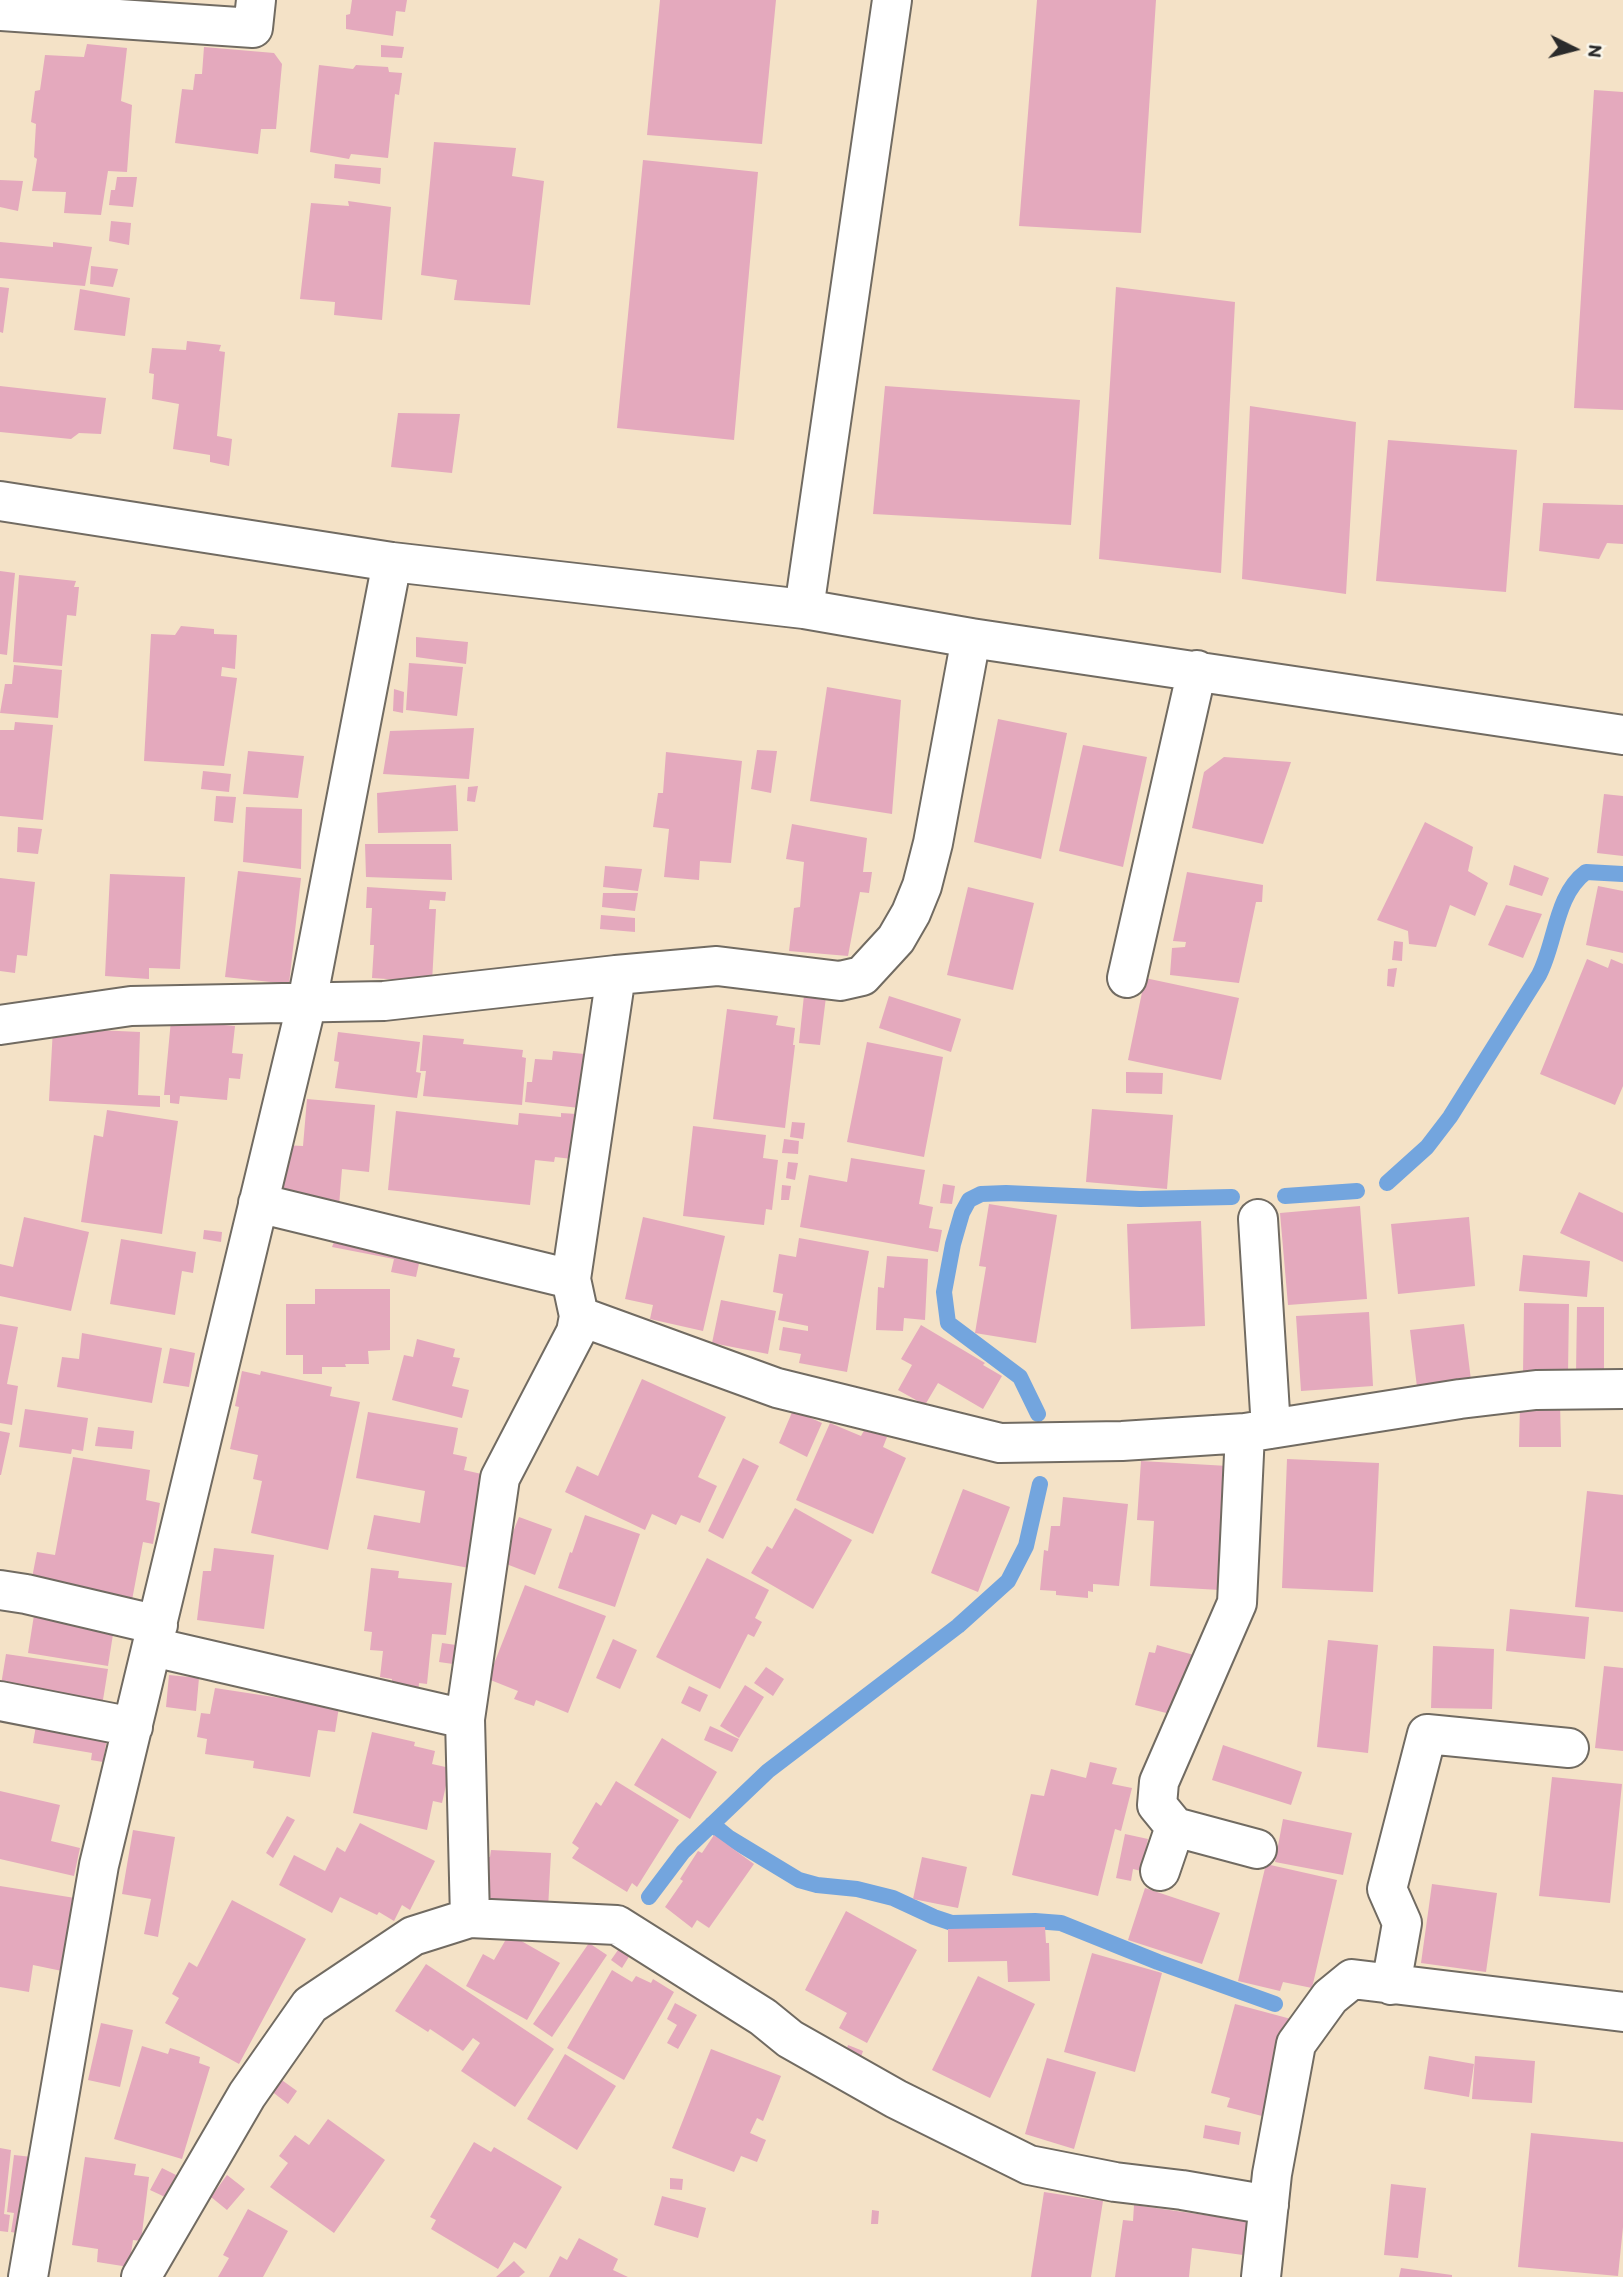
<!DOCTYPE html>
<html>
<head>
<meta charset="utf-8">
<style>
	body { margin:0 }
	#map { position:relative; width:1623px; height:2277px; overflow:hidden; background:#f4e2c7; font-family:Itim,sans-serif }
	canvas { display:block }
	.north { position:absolute; left:1539px; top:14px; width:70px; height:70px; -webkit-text-stroke:5px #fbf7ec; paint-order:stroke; rotate:96deg; font-size:19px; font-weight:700; line-height:28px; text-align:center; color:#2b2b2b }
	.north::after { content:''; display:block; margin:auto; width:24px; height:32px; background:#2b2b2b; clip-path:polygon(50% 0,100% 100%,50% 72%,0 100%) }
</style>
</head>
<body>
<div id="map">
<canvas width="1623" height="2277"></canvas>
<div class="north">N</div>
</div>
<script>
const ctx = document.querySelector('canvas').getContext('2d');
ctx.lineJoin = 'round';
function stroke(path, color, width, dash) { ctx.strokeStyle = color; ctx.lineWidth = width; ctx.lineCap = dash ? 'butt' : 'round'; ctx.setLineDash(dash || []); ctx.stroke(path); }
function paint(path, color) { ctx.fillStyle = color; ctx.fill(path, 'evenodd'); }
const stream = new Path2D(`
	M1387,1183L1427,1147L1450,1117L1539,975C1556,943 1555,895 1586,872L1623,874
	M1285,1196L1357,1191
	M1038,1414L1020,1377L948,1323L944,1292L953,1244L962,1213L969,1200L981,1194L1006,1193L1140,1199L1232,1197
	M712,1824L728,1837L799,1880L817,1885L857,1889L893,1898L934,1917L952,1923L1035,1921L1061,1923L1158,1962L1275,2004
	M649,1897L683,1852L768,1771L958,1626L1008,1581L1026,1546L1040,1484`);
const building = new Path2D(`
	M352,0H407L405,12L396,11L393,36L346,29V15L350,14Z
	M660,0H776L762,144L647,135Z
	M1037,0H1156L1141,233L1019,226Z
	M87,44L127,48L121,101L132,105L127,172L108,171L101,215L64,213L66,192L32,191L37,159L34,157L36,124L31,122L35,91L40,90L45,55L84,57Z
	M381,45L404,47L402,58L381,57Z
	M204,47L274,53L282,64L276,129H261L258,154L175,143L182,89L193,90L195,74H202Z
	M319,65L353,69L356,65L388,67L389,72L402,73L399,95L395,94L388,158L351,154L349,159L310,152Z
	M1594,90L1623,92V410L1574,408Z
	M434,142L516,148L512,176L544,181L530,305L454,300L457,280L421,275Z
	M643,160L758,172L734,440L617,428Z
	M335,164L381,168L380,184L334,178Z
	M117,177H137L133,207L109,205L111,190H115Z
	M0,180L23,181L18,211L0,207Z
	M348,201L391,207L382,320L334,315L335,302L300,299L311,203L349,206Z
	M111,221L131,223L129,245L109,241Z
	M0,242L53,247V242L92,247L85,286L0,278Z
	M91,266L118,269L113,287L90,284Z
	M0,287L9,288L3,333L0,332Z
	M1116,287L1235,302L1221,573L1099,559Z
	M80,289L130,298L125,336L74,330Z
	M187,341L221,345L219,351L225,352L217,436L232,439L229,466L210,462V455L173,449L179,404L152,399L154,374L149,373L152,348L186,350Z
	M0,386L106,398L101,434L79,433L71,439L0,432Z
	M885,386L1080,400L1071,525L873,514Z
	M1250,406L1356,422L1346,594L1242,579Z
	M398,413L460,414L452,473L391,467Z
	M1388,440L1517,450L1506,592L1376,581Z
	M1543,503L1623,505V544L1607,543L1599,559L1539,551Z
	M0,571L15,573L7,655L0,654Z
	M19,575L76,581L74,587H79L76,616L67,615L62,666L13,662Z
	M181,626L214,629V634L237,635L235,669L222,667L221,676L237,678L224,766L144,761L151,634L175,635Z
	M416,637L468,642L466,664L416,657Z
	M409,663L463,667L457,716L406,710Z
	M14,665L62,670L58,718L0,713L5,684H12Z
	M827,687L901,700L892,814L810,801Z
	M394,689L404,692L403,713L393,711Z
	M998,719L1067,733L1041,859L974,842Z
	M15,722L53,725L43,820L0,816V730H14Z
	M474,728L469,779L383,774L390,731Z
	M1083,745L1147,757L1123,867L1059,851Z
	M757,750L777,751L771,793L751,789Z
	M248,751L304,756L298,798L243,794Z
	M666,752L742,761L731,863L700,861L699,880L664,877L669,829L653,827L658,793H663Z
	M1224,757L1291,762L1263,844L1192,828L1204,772Z
	M203,771L231,774L229,792L201,789Z
	M456,785L458,831L378,833L377,793Z
	M478,786L475,802L467,801L468,787Z
	M1604,794L1623,796V856L1597,853Z
	M216,796L236,797L233,823L214,821Z
	M246,807L302,809L301,869L243,862Z
	M1425,822L1473,847L1468,871L1488,883L1475,916L1450,905L1436,947L1409,944L1408,931L1377,920Z
	M792,824L867,838L863,872H872L869,893L860,892L848,956L789,951L794,908L800,907L804,862L786,859Z
	M18,827L42,829L38,854L17,852Z
	M365,844H451L452,880L366,877Z
	M1514,865L1549,878L1542,896L1509,885Z
	M605,866L642,869L638,891L603,887Z
	M238,871L301,878L289,984L225,977Z
	M1187,872L1263,885L1262,902H1256L1239,983L1170,975L1172,948L1185,947L1186,942L1173,941Z
	M110,874L185,877L180,969L149,968V979L105,976Z
	M0,878L35,882L27,956L17,955L15,973L0,971Z
	M1598,886L1623,891V953L1586,945Z
	M367,887L446,892L445,901L430,900L429,909H436L432,982L372,978L374,945H370L372,908H366Z
	M968,887L1034,903L1013,990L947,975Z
	M603,893H638L635,911L602,907Z
	M1506,905L1542,914L1523,958L1488,945Z
	M601,915L635,918V932L600,929Z
	M1394,941L1403,942L1402,961L1392,960Z
	M1587,959L1608,968L1611,959L1623,964V1086L1615,1105L1540,1074Z
	M1397,968L1394,987L1387,986L1388,969Z
	M1145,978L1239,998L1221,1080L1128,1060Z
	M804,995L826,997L820,1045L799,1043Z
	M889,996L961,1019L951,1052L879,1028Z
	M727,1009L778,1016L776,1025L795,1028L793,1045H795L785,1128L713,1119Z
	M171,1020L235,1026L232,1053L243,1054L240,1079L229,1078L227,1100L180,1096L179,1104L170,1103V1095H164Z
	M53,1028L140,1032L138,1095L160,1096V1107L49,1101Z
	M338,1032L420,1042L416,1072L421,1073L417,1098L335,1088L339,1062L334,1061Z
	M423,1035L464,1039L463,1044L523,1050L522,1057L526,1058L522,1105L423,1096L426,1071H420Z
	M867,1042L943,1057L924,1157L847,1142Z
	M553,1051L595,1055L589,1109L525,1102L527,1082H532L535,1059L552,1060Z
	M1126,1072L1163,1073L1162,1094L1126,1093Z
	M307,1099L375,1105L369,1172L342,1169L339,1206L278,1201L283,1145L303,1146Z
	M1092,1109L1173,1115L1167,1189L1086,1182Z
	M107,1110L178,1121L162,1234L81,1222L94,1135L103,1137Z
	M396,1111L518,1125L519,1113L561,1117V1113L577,1114L572,1159L555,1157L554,1162L535,1160L530,1205L388,1190Z
	M792,1122L805,1123L803,1139L790,1137Z
	M693,1126L766,1135L763,1158L778,1160L772,1210L766,1209L764,1225L683,1216Z
	M784,1139L799,1141L798,1154L782,1153Z
	M851,1158L925,1170L919,1204L933,1207L929,1228L942,1230L938,1252L800,1227L809,1175L847,1182Z
	M788,1162L798,1163L795,1180L786,1178Z
	M943,1184L955,1186L952,1204L940,1203Z
	M782,1185L791,1186L789,1200H781Z
	M1579,1192L1623,1213V1262L1560,1233Z
	M989,1204L1057,1215L1036,1343L975,1333L986,1267L979,1266Z
	M1360,1206L1367,1299L1288,1305L1280,1213Z
	M24,1217L89,1232L71,1311L0,1296V1264L13,1267Z
	M643,1217L725,1236L703,1331L650,1319L653,1305L625,1299Z
	M1469,1217L1475,1286L1398,1294L1391,1224Z
	M1201,1221L1205,1326L1131,1329L1127,1224Z
	M204,1230L222,1232L221,1242L203,1239Z
	M799,1238L869,1251L847,1372L799,1363L801,1354L779,1350L783,1327L808,1331V1326L778,1320L783,1294L773,1292L779,1254L796,1257Z
	M121,1239L196,1252L193,1273L182,1271L175,1315L110,1304Z
	M334,1242L420,1259L416,1277L391,1272L394,1259L332,1247Z
	M1523,1255L1590,1261L1587,1297L1519,1291Z
	M887,1256L928,1259L925,1320L904,1318L903,1331L876,1330L878,1287L884,1288Z
	M315,1289H390V1350L368,1351L369,1364H345L346,1367H322V1374H303V1355H286V1304H315Z
	M721,1300L776,1311L768,1354L712,1343Z
	M1524,1303L1569,1304L1568,1374L1523,1373Z
	M1577,1307H1604V1374H1576Z
	M1369,1312L1373,1386L1301,1391L1296,1316Z
	M0,1324L18,1327L7,1384L18,1386L12,1425L0,1423Z
	M1464,1324L1471,1380L1417,1387L1410,1330Z
	M921,1325L985,1363L983,1365L1002,1376L983,1409L938,1383L925,1405L898,1390L912,1365L901,1359Z
	M82,1333L162,1348L152,1403L57,1387L62,1357L79,1359Z
	M417,1339L455,1349L453,1357L460,1358L452,1386L469,1390L462,1418L392,1400L404,1355L413,1357Z
	M170,1348L195,1353L189,1387L163,1383Z
	M242,1371L260,1375L261,1371L332,1387L330,1396L360,1402L328,1550L251,1533L262,1481L253,1479L258,1455L230,1449L239,1407L235,1406Z
	M642,1379L726,1417L698,1477L717,1486L700,1523L681,1515L676,1525L652,1514L645,1530L565,1492L577,1466L598,1476Z
	M1560,1402L1561,1447H1519L1520,1403Z
	M25,1409L88,1418L83,1451L72,1449L71,1454L19,1447Z
	M793,1410L822,1423L807,1457L779,1443Z
	M368,1412L458,1428L453,1454L467,1457L464,1470L486,1475L469,1568L367,1549L374,1515L420,1523L425,1491L356,1478Z
	M830,1423L861,1436L866,1427L887,1437L883,1447L906,1458L873,1534L796,1500Z
	M98,1427L134,1431L132,1449L95,1446Z
	M0,1431L10,1433L1,1475H0Z
	M73,1457L150,1470L146,1500L160,1503L153,1544L143,1542L132,1600L31,1583L37,1552L55,1555Z
	M743,1458L759,1466L723,1539L708,1531Z
	M1287,1459L1379,1463L1373,1592L1282,1588Z
	M1141,1461L1228,1466L1220,1590L1150,1586L1154,1521L1137,1520Z
	M963,1489L1010,1507L978,1592L931,1573Z
	M1587,1491L1623,1495V1612L1575,1607Z
	M1063,1497L1128,1504L1119,1586L1093,1584V1592L1088,1591V1598L1056,1595V1591L1040,1590L1044,1550L1048,1551L1051,1526H1060Z
	M795,1508L852,1540L813,1609L751,1573L767,1546L772,1549Z
	M585,1515L640,1534L615,1607L558,1588L570,1552L572,1553Z
	M519,1517L552,1529L535,1575L501,1562Z
	M214,1548L274,1555L264,1629L197,1620L203,1571H211Z
	M707,1558L769,1590L755,1618L762,1622L754,1637L748,1634L720,1689L656,1657Z
	M371,1568L399,1571L398,1578L452,1583L446,1635L432,1634L427,1684L419,1683L418,1695L392,1692V1679L380,1677L383,1651L370,1650L372,1632L364,1631Z
	M525,1585L606,1616L568,1713L536,1700L534,1706L514,1699L518,1691L488,1679Z
	M1510,1609L1589,1617L1585,1659L1506,1651Z
	M34,1615L114,1628L108,1666L28,1653Z
	M613,1639L637,1650L620,1689L596,1678Z
	M1328,1640L1378,1645L1368,1753L1317,1747Z
	M442,1643L456,1645L453,1664L439,1662Z
	M1157,1645L1194,1655L1178,1716L1135,1705L1149,1652L1155,1653Z
	M1433,1646L1494,1649L1492,1709L1431,1708Z
	M6,1654L108,1669L102,1706L1,1685Z
	M1604,1666L1623,1668V1751L1595,1748Z
	M766,1667L784,1679L773,1696L754,1683Z
	M169,1675L199,1678L196,1711L166,1707Z
	M745,1685L764,1697L739,1738L720,1726Z
	M689,1686L708,1695L700,1712L681,1703Z
	M215,1688L339,1707L335,1732L318,1730L310,1777L253,1768L254,1761L205,1754L207,1739L197,1737L201,1713L210,1714Z
	M37,1720L108,1732L103,1762L91,1760L92,1753L33,1743Z
	M710,1726L739,1739L732,1752L704,1740Z
	M372,1732L415,1742L414,1746L435,1751L432,1764L450,1768L442,1803L433,1801L427,1830L353,1813Z
	M662,1738L717,1772L690,1819L634,1785Z
	M1223,1745L1302,1772L1291,1805L1212,1780Z
	M1090,1762L1117,1768L1112,1784L1132,1788L1121,1831L1115,1829L1098,1896L1012,1875L1031,1794L1044,1796L1051,1769L1086,1778Z
	M1552,1777L1622,1784L1610,1903L1539,1896Z
	M616,1781L679,1820L637,1887L632,1883L627,1892L572,1858L579,1848L572,1843L596,1802L601,1806Z
	M0,1791L60,1805L51,1841L80,1848L74,1876L0,1859Z
	M287,1816L295,1820L273,1858L266,1853Z
	M1283,1819L1352,1833L1343,1875L1275,1862Z
	M360,1823L435,1861L410,1910L402,1905L394,1921L379,1912L377,1915L340,1897L332,1913L279,1885L294,1855L325,1871L337,1847L345,1852Z
	M133,1830L175,1837L158,1937L144,1934L151,1899L122,1894Z
	M1125,1834L1148,1839L1141,1871L1133,1869L1131,1881L1116,1878Z
	M714,1835L754,1864L709,1928L697,1920L692,1928L665,1907L683,1881L680,1879L698,1851L702,1853Z
	M491,1850L551,1853L548,1909L484,1906L480,1857H490Z
	M922,1857L967,1867L958,1908L913,1899Z
	M1266,1864L1337,1880L1312,1988L1283,1982L1280,1991L1238,1981Z
	M1432,1884L1497,1893L1486,1972L1421,1963Z
	M0,1886L75,1898L62,1971L33,1965L29,1992L0,1987Z
	M1145,1888L1220,1913L1202,1964L1128,1940Z
	M232,1900L306,1939L239,2064L165,2023L179,1998L172,1994L189,1962L197,1967Z
	M846,1911L917,1950L867,2043L839,2028L847,2013L805,1990Z
	M1045,1927L1046,1943H1049L1050,1981L1008,1982L1007,1961L948,1962V1929Z
	M509,1934L560,1963L527,2020L466,1986L483,1954L494,1960Z
	M625,1940L635,1947L622,1968L611,1960Z
	M589,1943L607,1955L552,2037L533,2024Z
	M1092,1953L1162,1973L1135,2072L1064,2052Z
	M426,1964L554,2049L515,2107L461,2071L480,2043L473,2038L463,2051L430,2029L428,2032L395,2011Z
	M612,1970L632,1982L636,1976L651,1983L653,1979L674,1992L624,2080L567,2048Z
	M978,1976L1035,2004L990,2098L932,2070Z
	M675,2003L697,2015L678,2049L667,2043L677,2025L667,2019Z
	M1235,2004L1291,2019L1266,2117L1227,2107L1230,2098L1211,2093Z
	M101,2023L133,2030L120,2087L88,2080Z
	M848,2045L863,2051L861,2057L846,2052Z
	M142,2046L168,2054L170,2048L200,2057L199,2063L210,2067L182,2159L114,2139Z
	M711,2049L781,2076L763,2121L757,2118L750,2133L766,2140L757,2162L741,2156L734,2172L672,2148Z
	M565,2054L616,2086L577,2150L527,2119Z
	M1429,2056L1474,2064L1469,2097L1424,2089Z
	M1475,2056L1535,2061L1532,2103L1472,2099Z
	M1047,2058L1096,2072L1074,2149L1025,2134Z
	M279,2078L297,2091L288,2104L270,2090Z
	M328,2119L385,2160L334,2233L270,2187L288,2163L279,2156L295,2135L309,2145Z
	M1205,2125L1241,2132L1239,2145L1203,2138Z
	M1531,2133L1623,2142V2227L1618,2276L1518,2267Z
	M474,2142L491,2152L494,2147L562,2187L526,2249L514,2242L498,2269L431,2229L436,2220L430,2217Z
	M0,2148L11,2150L4,2214L10,2215L8,2232L0,2231Z
	M14,2155L32,2157L22,2234L11,2232L14,2213L7,2212Z
	M85,2157L136,2164L134,2175L149,2177L141,2241L133,2240L129,2267L97,2262L98,2249L72,2245Z
	M162,2168L176,2175L165,2197L150,2190Z
	M227,2175L245,2189L227,2210L211,2197Z
	M670,2178L683,2179L682,2190L670,2189Z
	M1391,2184L1426,2188L1418,2258L1384,2255Z
	M1044,2192L1103,2201L1091,2277H1031Z
	M662,2196L706,2208L698,2238L654,2225Z
	M1134,2205L1247,2221L1243,2255L1192,2248L1189,2277H1115L1123,2220L1133,2221Z
	M248,2209L288,2231L263,2277H218L229,2258L223,2255Z
	M872,2210L879,2211L878,2224H871Z
	M579,2238L618,2259L613,2270L628,2277H549L560,2256L567,2260Z
	M514,2261L525,2272L519,2277H496Z
	M1401,2268L1452,2275V2277H1399Z`);
const minor = new Path2D(`
	M0,11L253,28L256,0
	M0,501L392,562L804,609L971,638L1623,735
	M804,609L892,0
	M616,975L717,966L840,981L862,976L896,939L911,913L922,886L933,843L971,638
	M1127,978L1197,670
	M0,1025L131,1006L384,1001L616,975L571,1279L579,1316L576,1332L500,1478L465,1719L470,1918
	M258,1203L571,1279
	M1258,1219L1271,1429
	M579,1316L777,1388L1000,1443L1122,1441L1245,1433L1460,1399L1536,1390L1623,1389
	M1245,1433L1237,1603L1159,1782L1157,1805L1175,1827L1257,1849
	M0,1590L26,1594L158,1625
	M153,1647L465,1719
	M0,1701L133,1727
	M1160,1871L1175,1827
	M1391,1985L1402,1923L1387,1889L1427,1734L1569,1748
	M28,2277L99,1865L307,1002L392,562
	M141,2277L247,2095L310,2005L413,1936L470,1918L617,1925L763,2017L790,2039L896,2099L1029,2165L1115,2182L1182,2190L1269,2205
	M1261,2277L1272,2174L1296,2044L1330,1997L1352,1979L1623,2012`);
stroke(stream, '#73a5de', 16);
paint(building, '#e4a9bd');
stroke(minor, '#716b62', 42);
stroke(minor, '#fff', 38);
</script>
</body>
</html>
